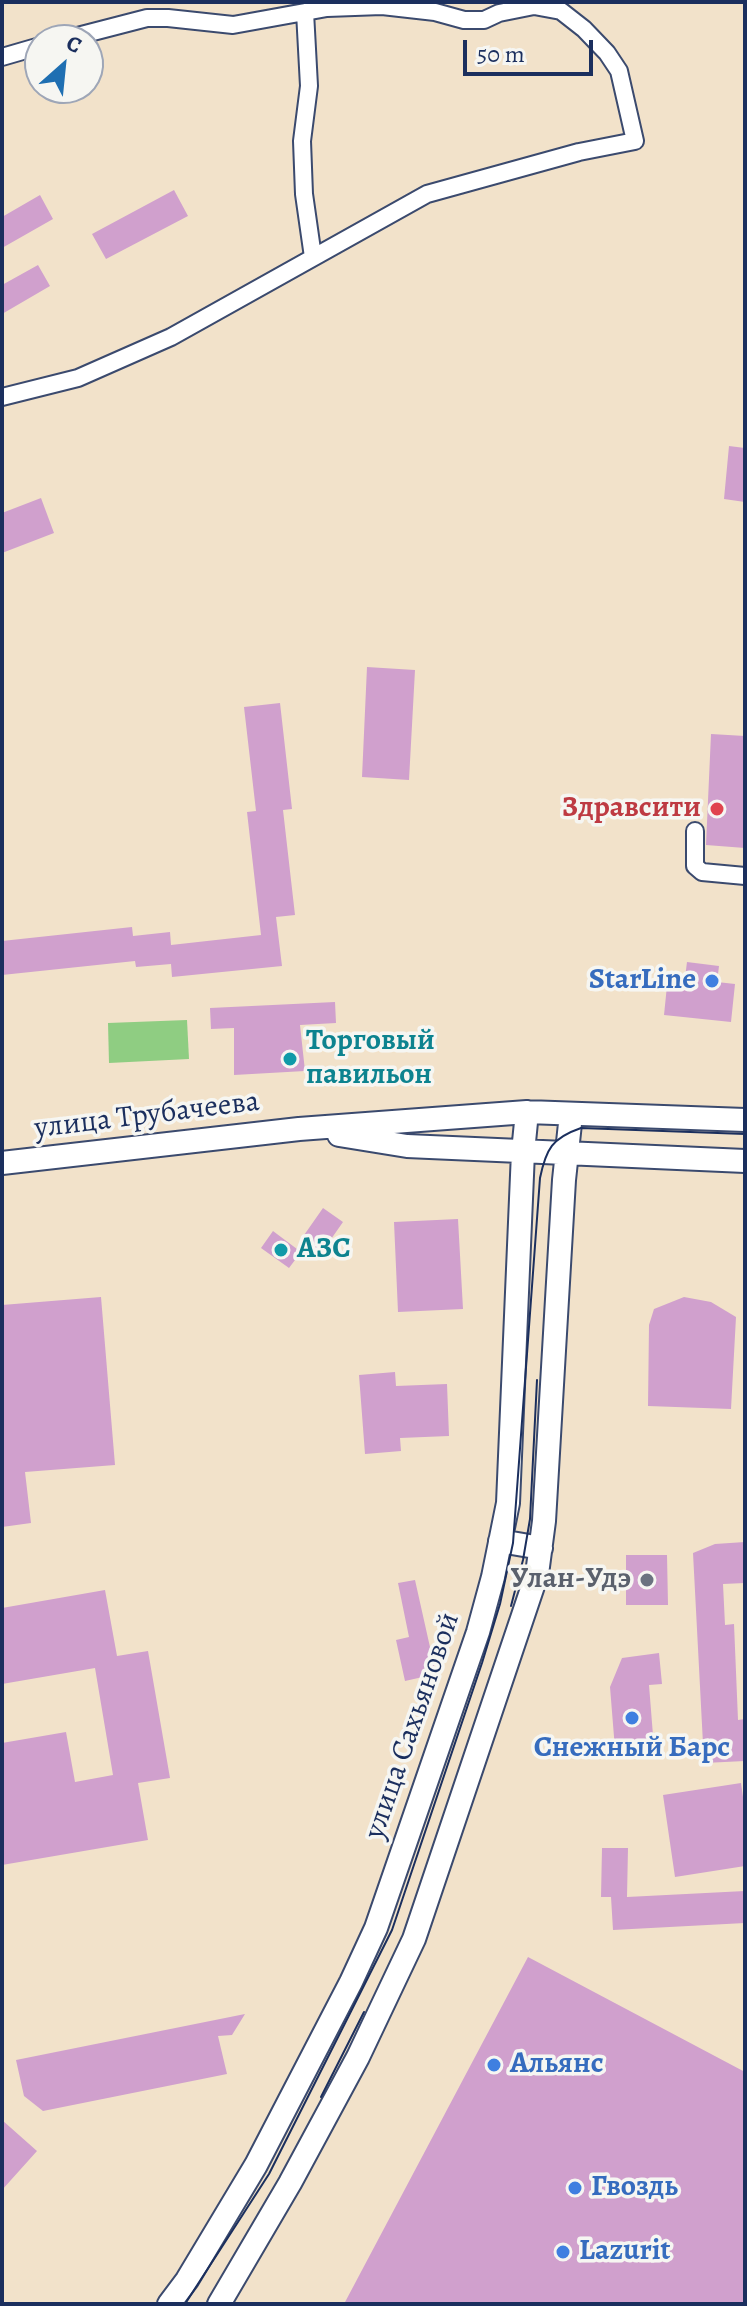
<!DOCTYPE html>
<html>
<head>
<meta charset="utf-8">
<style>
	body { margin:0 }
	#map { position:relative; width:747px; height:2306px; overflow:hidden; background:#f2e2ca; font-family:Alegreya,serif }
	canvas { display:block }
	.frame { position:absolute; inset:0; border:4px solid #1b2f5e; pointer-events:none }
	.north { position:absolute; left:24px; top:24px; width:80px; height:80px; box-sizing:border-box; background:#f6f6f2; border:2px solid #9ea6b7; border-radius:50%; rotate:27deg; font-size:22px; font-weight:700; line-height:32px; text-align:center; color:#1b2f5e }
	.north::after { content:''; display:block; margin:auto; width:28px; height:36px; background:#1f6fb2; clip-path:polygon(50% 0,100% 100%,50% 72%,0 100%) }
	.scale { position:absolute; left:463px; top:40px; width:130px; height:36px; box-sizing:border-box; border:4px solid #1b2f5e; border-top:0; padding-left:10px; font-size:24px; line-height:28px; white-space:nowrap; color:#1b2f5e; -webkit-text-stroke:6px #f6f6f2; paint-order:stroke }
</style>
</head>
<body>
<div id="map">
<canvas width="747" height="2306"></canvas>
<div class="frame"></div>
<div class="north">С</div>
<div class="scale">50 m</div>
</div>
<script>
const ctx = document.querySelector('canvas').getContext('2d');
ctx.lineJoin = 'round';
function paint(path, color) { ctx.fillStyle = color; ctx.fill(path, 'evenodd'); }
function stroke(path, color, width, dash) { ctx.strokeStyle = color; ctx.lineWidth = width; ctx.lineCap = dash ? 'butt' : 'round'; ctx.setLineDash(dash || []); ctx.stroke(path); }
function write(font, color, halo, rows, align = 'center') {
  ctx.font = font + ' Alegreya,serif'; ctx.lineWidth = 7; ctx.setLineDash([]); ctx.textBaseline = 'middle'; ctx.strokeStyle = halo; ctx.fillStyle = color; for (const [text, x, y, turn = 0] of rows) {
    ctx.save(); ctx.translate(x, y); ctx.rotate((+turn || 0) * Math.PI / 180); ctx.textAlign = isNaN(turn) ? turn : align; if (halo) ctx.strokeText(text, 0, 0); ctx.fillText(text, 0, 0); ctx.restore();
  }
}
const green = new Path2D(`
	M187,1020L189,1059L109,1063L108,1023Z`);
const building = new Path2D(`
	M174,190L188,216L106,259L92,234Z
	M40,195L53,219L2,248V217Z
	M38,265L50,286L2,314V285Z
	M729,446L745,448V502L724,499Z
	M41,498L54,533L2,553V513Z
	M367,667L415,670L409,780L362,777Z
	M280,703L292,809L283,810L295,915L276,917L282,966L172,977L171,964L136,967L135,961L2,975V941L132,927L133,936L170,932L171,945L261,935L247,812L256,811L244,707Z
	M711,734L745,736V848L706,845Z
	M687,962L719,966L717,982L735,984L731,1022L664,1015L668,976L685,978Z
	M335,1002L336,1023L300,1025L305,1071L234,1075V1028L211,1029L210,1008Z
	M323,1208L343,1222L322,1252L302,1238Z
	M458,1219L463,1309L398,1312L394,1222Z
	M273,1231L301,1252L289,1268L261,1248Z
	M101,1297L115,1465L25,1472L31,1523L2,1527V1305Z
	M684,1297L711,1302L736,1317L731,1409L648,1406L649,1325L654,1309Z
	M395,1372L396,1386L447,1384L449,1436L400,1438L401,1451L365,1454L359,1375Z
	M745,1542V1583L723,1584L725,1625L734,1624L738,1720L745,1719V1761L704,1763L693,1553L715,1544Z
	M626,1555H667L668,1605H626Z
	M415,1580L436,1674L405,1681L396,1640L409,1637L398,1583Z
	M105,1590L117,1656L148,1651L170,1778L138,1783L148,1840L2,1865V1743L66,1732L75,1782L113,1775L95,1668L2,1684V1608Z
	M659,1653L662,1684L649,1685L654,1748L615,1749L610,1687L622,1658Z
	M741,1783L745,1811V1866L675,1877L663,1795Z
	M602,1848H628L627,1897L745,1891V1923L613,1930L611,1897H601Z
	M528,1957L745,2072V2304H344Z
	M245,2014L232,2035L218,2036L227,2074L43,2111L24,2096L16,2060Z
	M2,2120L37,2151L2,2190Z`);
const street = new Path2D(`
	M305,12L309,86L302,141L304,194L313,257
	M2,57L40,46
	M2,397L78,378L171,337L427,194L579,152L635,141L619,71L607,53L584,29L561,11L534,6L499,13L484,20H464L435,12L382,6L327,8L233,25L168,18H147L62,40
	M695,831V866L702,872L745,876`);
const secondary = new Path2D(`
	M339,1135L407,1146L745,1161
	M2,1163L299,1129L527,1112L745,1120
	M500,1541L541,1548
	M169,2304L187,2280L256,2165L351,1982L376,1928L478,1632L493,1577L508,1503L523,1152L527,1112
	M219,2304L290,2183L358,2057L414,1939L537,1574L544,1521L564,1180L571,1114`);
const tram = new Path2D(`
	M511,1606L523,1560L530,1519L537,1380
	M321,2097L364,2012
	M185,2304L269,2174L392,1930L482,1663L500,1604L513,1543L540,1178C546,1149 552,1138 581,1128L745,1134`);
const markers = [
	[717,809,8,"#e0444e"],
	[712,981,8,"#3f7fe0"],
	[290,1059,8,"#0f9aa8"],
	[281,1250,8,"#0f9aa8"],
	[647,1580,8,"#6b7280"],
	[632,1718,8,"#3f7fe0"],
	[494,2065,8,"#3f7fe0"],
	[575,2188,8,"#3f7fe0"],
	[563,2252,8,"#3f7fe0"]
];
const healthNames = [
	["Здравсити",701,809]
];
const shopNames = [
	["StarLine",696,981,"right"],
	["Снежный Барс",632,1749,"center"],
	["Альянс",510,2065],
	["Гвоздь",591,2188],
	["Lazurit",579,2252]
];
const cultureNames = [
	["Торговый",306,1042],
	["павильон",306,1076],
	["АЗС",297,1250]
];
const streetNames = [
	["улица Трубачеева",147,1116,-7],
	["улица Сахьяновой",413,1726,-71]
];
const worshipNames = [
	["Улан-Удэ",631,1580]
];
paint(green, '#8fcd82');
paint(building, '#d0a0cd');
stroke(street, '#3b4a6e', 20);
stroke(secondary, '#3b4a6e', 26);
stroke(street, '#fff', 16);
stroke(secondary, '#fff', 22);
stroke(tram, '#1b2f5e', 2);
for (const [x, y, r, color] of markers) { const dot = new Path2D(); dot.arc(x, y, r, 0, 2 * Math.PI); ctx.fillStyle = color; ctx.fill(dot); stroke(dot, '#f6f6f2', 3); }
write('bold 30px', '#be3a42', '#f6f6f2', healthNames, 'right');
write('bold 30px', '#366cbe', '#f6f6f2', shopNames, 'left');
write('bold 30px', '#0d838f', '#f6f6f2', cultureNames, 'left');
write('30px', '#1b2f5e', '#f6f6f2', streetNames);
write('bold 30px', '#5b616d', '#f6f6f2', worshipNames, 'right');
</script>
</body>
</html>
